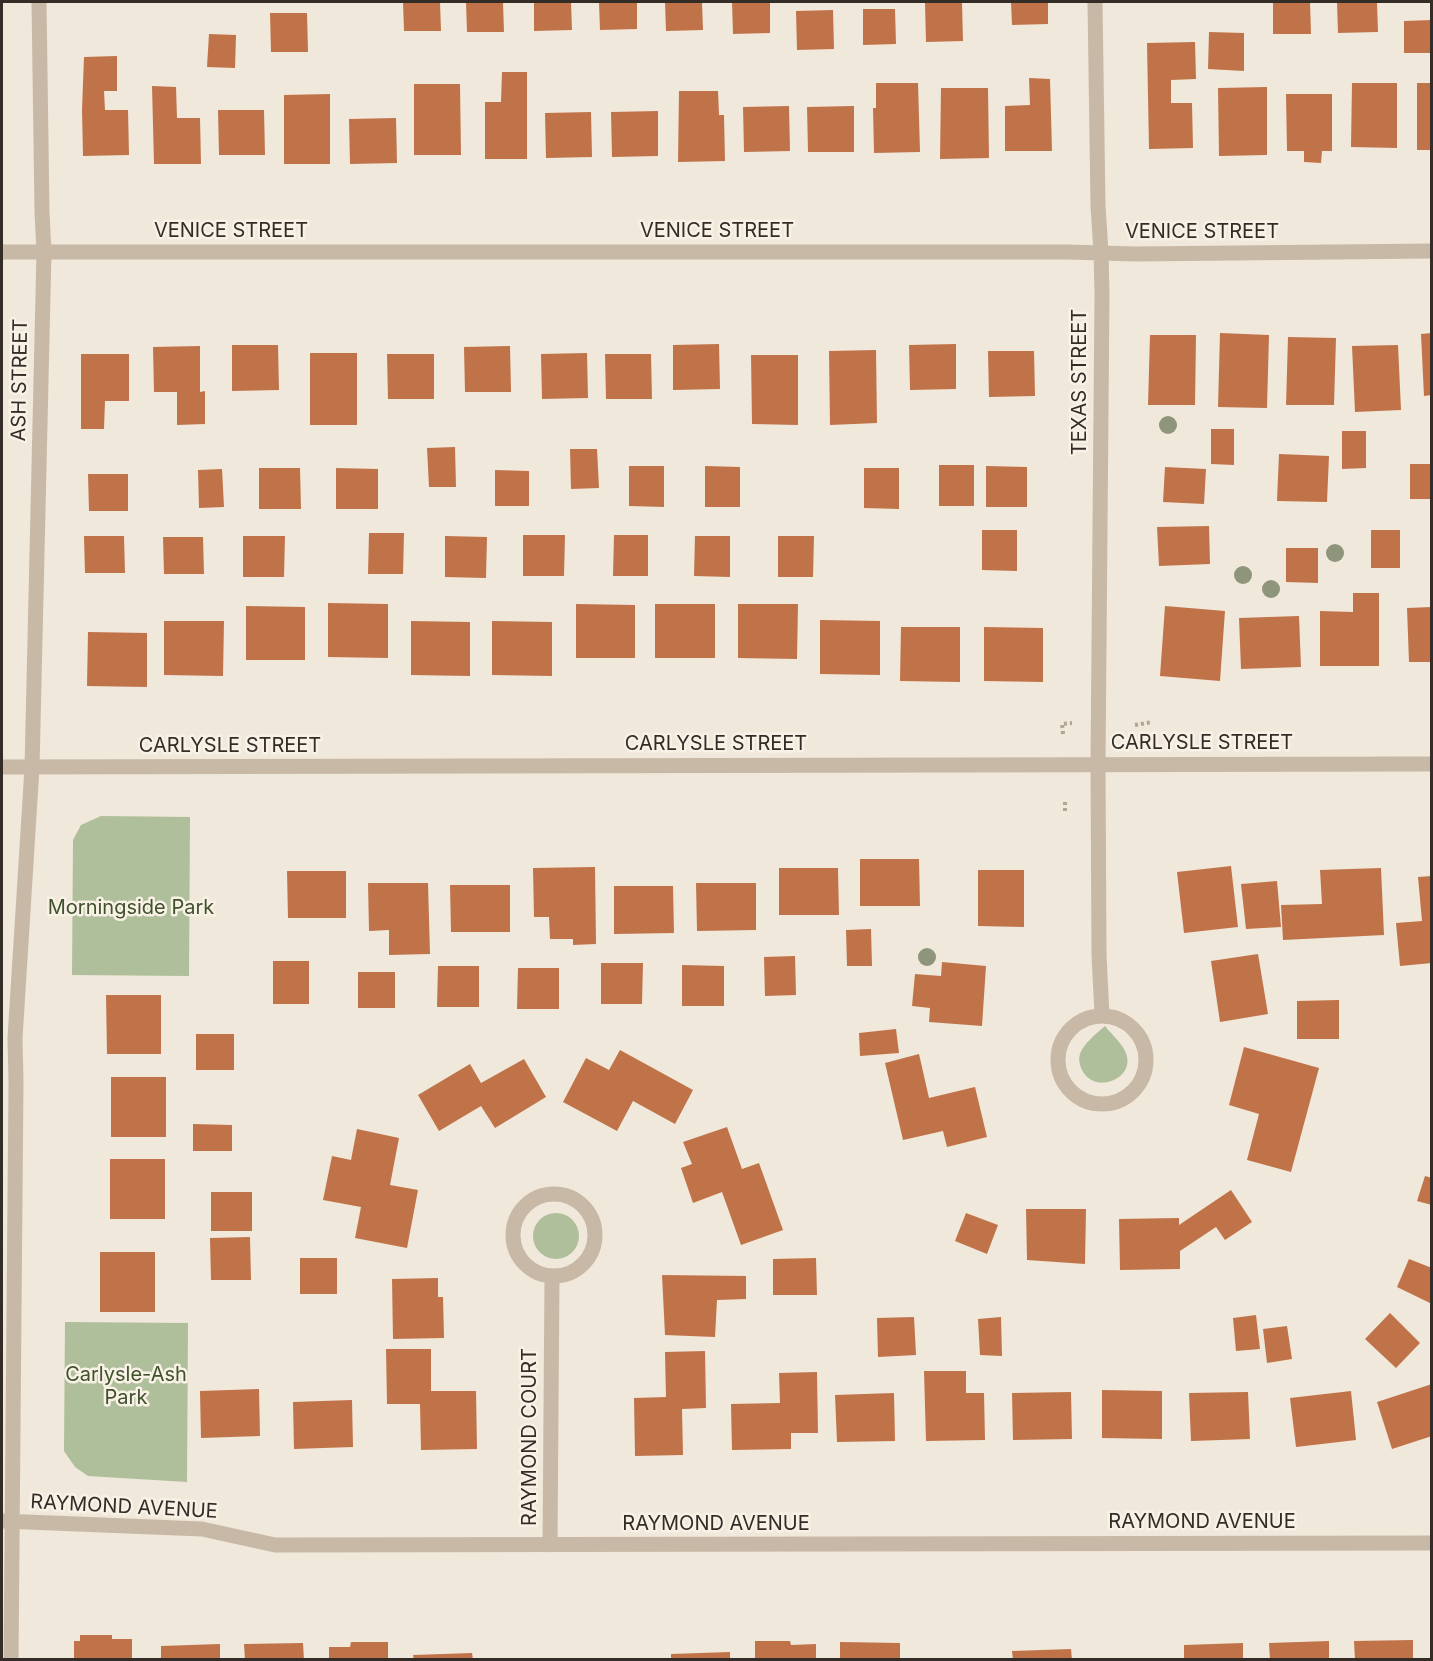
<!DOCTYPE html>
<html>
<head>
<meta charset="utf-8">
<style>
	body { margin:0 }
	#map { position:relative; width:1433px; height:1661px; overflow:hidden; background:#f0e8da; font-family:Inter,sans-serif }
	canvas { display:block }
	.frame { position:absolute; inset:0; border:3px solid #342d27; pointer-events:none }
</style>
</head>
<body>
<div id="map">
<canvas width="1433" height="1661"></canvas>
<div class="frame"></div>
</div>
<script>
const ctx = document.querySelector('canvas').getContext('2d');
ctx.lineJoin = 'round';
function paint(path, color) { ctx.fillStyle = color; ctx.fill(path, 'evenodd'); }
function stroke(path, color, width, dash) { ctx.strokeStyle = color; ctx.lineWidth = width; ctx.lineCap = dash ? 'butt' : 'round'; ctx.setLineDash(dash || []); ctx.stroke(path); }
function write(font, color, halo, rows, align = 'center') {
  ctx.font = font + ' Inter,sans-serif'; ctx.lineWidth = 5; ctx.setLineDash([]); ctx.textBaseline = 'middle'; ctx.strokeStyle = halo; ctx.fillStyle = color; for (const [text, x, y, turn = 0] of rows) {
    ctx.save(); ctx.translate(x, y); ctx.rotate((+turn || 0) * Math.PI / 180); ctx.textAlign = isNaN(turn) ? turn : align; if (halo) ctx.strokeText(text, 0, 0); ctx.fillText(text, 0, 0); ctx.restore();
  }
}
const green = new Path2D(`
	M101,816L190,817L189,976L72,975L73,840L81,825Z
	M1105,1026C1111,1034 1121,1042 1125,1051C1138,1077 1097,1095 1083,1072C1080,1066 1078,1060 1080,1054C1083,1044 1097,1033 1105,1026Z
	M533 1236a23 23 0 1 1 46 0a23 23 0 1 1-46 0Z
	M65,1322L188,1323L187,1482L88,1476L75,1467L64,1451Z`);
const building = new Path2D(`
	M403,2H440L441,31H404Z
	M466,2H503L504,32H467Z
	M534,2H571L572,30L534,31Z
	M599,2H637V29L600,30Z
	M665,2H702L703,30L666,31Z
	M732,2H770V33L733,34Z
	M962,2L963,41L926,42L925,3Z
	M1011,2H1048V24L1012,25Z
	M1273,2H1310L1311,34H1273Z
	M1337,2H1377L1378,32L1338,33Z
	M863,9H895L896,44L863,45Z
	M833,10L834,49L797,50L796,11Z
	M270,13H307L308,52H271Z
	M1432,20V53H1404V21Z
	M1209,32L1244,33V71L1208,69Z
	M209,34L236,35L235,68L207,67Z
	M1195,42L1196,79L1171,80V103H1192L1193,148L1149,149L1147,43Z
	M117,56V91H104L105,110H128L129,155L83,156L82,110L84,57Z
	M502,72H527V159H485V102H501Z
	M1029,78L1050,79L1052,151H1005V106L1030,105Z
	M876,83H918L920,152L874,153L873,108H876Z
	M1352,83H1397V148L1351,147Z
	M1417,83H1432V150H1417Z
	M414,84H460L461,155H414Z
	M152,86L176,87L177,118H200L201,164H154Z
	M1267,87V155L1219,156L1218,88Z
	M941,88H988L989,158L940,159Z
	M679,91H718L719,115H724L725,161L678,162Z
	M330,94V164H284V95Z
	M1286,94H1332V151H1322L1321,163L1304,162V151H1287Z
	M789,106L790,151L744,152L743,107Z
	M854,106V152H808L807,107Z
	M218,110H264L265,155H219Z
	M658,111V156L612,157L611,112Z
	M591,112L592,157L546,158L545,113Z
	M396,118L397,163L350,164L349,119Z
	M1220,333L1269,335L1267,408L1218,407Z
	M1432,333V395L1424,396L1421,334Z
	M1150,335H1196L1195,405H1148Z
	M1288,337L1336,338L1334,405H1286Z
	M719,344L720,389L673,390V345Z
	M956,344V389L910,390L909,345Z
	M232,345H278L279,390L232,391Z
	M1398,345L1401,410L1355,412L1352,346Z
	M200,346V392L205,391V424L177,425V392H154L153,347Z
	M510,346L511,392H465L464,347Z
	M876,350L877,423L830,425L829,351Z
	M988,351H1034L1035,396L989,397Z
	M310,353H357V425H310Z
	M587,353L588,398L542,399L541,354Z
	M81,354H129V401H105L104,429H81Z
	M387,354H434V399H388Z
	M605,354H651L652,399H606Z
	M751,355H798V425L752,424Z
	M1211,429H1234V465L1211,464Z
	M1342,431H1366V468L1342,469Z
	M455,447L456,487H429L427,448Z
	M570,449H597L599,488L571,489Z
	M1279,454L1329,456L1327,502L1277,501Z
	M1410,464H1432V499H1410Z
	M939,465H974V506H939Z
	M629,466H664V507L629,506Z
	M705,466L740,467V507H705Z
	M986,466L1027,467V507H986Z
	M1165,467L1206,469L1204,504L1163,502Z
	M259,468H300L301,509H259Z
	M336,468L378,469V509H336Z
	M864,468H899V509L864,508Z
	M222,469L224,507L199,508L198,470Z
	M495,470L529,471V506H495Z
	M88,474H128V511H89Z
	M1209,526L1210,564L1159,566L1157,527Z
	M982,530H1017V571L982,570Z
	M1371,530H1400V568H1371Z
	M369,533H404L403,574H368Z
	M523,535H565L564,576H523Z
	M614,535H648V576H613Z
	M84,536H124L125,573H85Z
	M243,536H285L284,577H243Z
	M445,536L487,537L486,578L445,577Z
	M695,536H730V577L694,576Z
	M778,536H814L813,577H778Z
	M163,537H203L204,574H164Z
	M1286,548H1318V583L1286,582Z
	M1353,593H1379V666H1320V611L1353,612Z
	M328,603L388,604V658L328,657Z
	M576,604L635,605V658H576Z
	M655,604H715V658H655Z
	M738,604H798L797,659L738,658Z
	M246,606L305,607V660H246Z
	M1165,606L1225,611L1220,681L1160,676Z
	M1432,607V662H1409L1407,608Z
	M1299,616L1301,667L1241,669L1239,618Z
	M820,620L880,621V675L820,674Z
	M164,621H224L223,676L164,675Z
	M411,621L470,622V676L411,675Z
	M492,621L552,622V676L492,675Z
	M901,627H960V682L900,681Z
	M984,627L1043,628V682L984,681Z
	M88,632L147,633V687L87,686Z
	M860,859H919L920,906H860Z
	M1231,866L1238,927L1184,933L1177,872Z
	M595,867L596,944L573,945V939H550L549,917H534L533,868Z
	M779,868H838L839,915H779Z
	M1381,868L1384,935L1283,940L1281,905L1322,904L1320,870Z
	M978,870H1024V927L978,926Z
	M287,871H346V918H288Z
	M1432,876V963L1400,966L1396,923L1422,921L1418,877Z
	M1277,881L1281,927L1246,929L1241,884Z
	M368,883H428L430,954L389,955V930L369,931Z
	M696,883H756V930L697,931Z
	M450,885H510V932H451Z
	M614,886H673L674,933L614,934Z
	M871,929L872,966H847L846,930Z
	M1258,954L1268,1014L1220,1022L1211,961Z
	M795,956L796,995L765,996L764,957Z
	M273,961H309V1004H273Z
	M942,962L986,966L982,1026L929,1022L930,1008L912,1006L915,974L941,976Z
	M601,963H643L642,1004H601Z
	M682,965L724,966V1006H682Z
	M438,966H479V1007H437Z
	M518,968H559V1009H517Z
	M358,972H395V1008H358Z
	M106,995H161V1054H107Z
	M1339,1000V1039H1297V1001Z
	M896,1029L899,1053L860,1056L859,1033Z
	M196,1034H234V1070H196Z
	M1244,1047L1319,1068L1291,1172L1247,1160L1259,1114L1229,1105Z
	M620,1050L693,1090L675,1124L633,1101L617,1131L563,1102L586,1058L609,1070Z
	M919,1054L929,1098L975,1087L987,1137L947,1147L943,1131L903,1140L885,1063Z
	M524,1059L546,1097L495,1128L481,1106L439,1131L418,1095L470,1064L481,1083Z
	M111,1077H166V1137H111Z
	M193,1124L232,1125V1151H193Z
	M727,1127L742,1169L759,1163L783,1230L741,1245L722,1192L693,1203L681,1168L692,1164L683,1142Z
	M357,1129L399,1138L390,1185L418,1190L407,1248L355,1238L361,1207L323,1200L332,1156L351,1160Z
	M110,1159H165V1219H110Z
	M1425,1176L1432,1178V1205L1417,1201Z
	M1231,1190L1252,1222L1225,1240L1216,1227L1180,1251V1269L1120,1270L1119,1219L1179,1218V1225Z
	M211,1192H252V1231H211Z
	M1026,1209H1086L1085,1264L1027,1260Z
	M966,1213L998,1225L987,1254L955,1241Z
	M250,1237L251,1280H211L210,1238Z
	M100,1252H155V1312H100Z
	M300,1258H337V1294H300Z
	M816,1258L817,1295H773V1259Z
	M1409,1259L1432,1268V1304L1397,1287Z
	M662,1275L746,1276V1299L717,1300L715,1337L665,1335Z
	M438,1278V1297H443L444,1338L393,1339L392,1279Z
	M1390,1313L1420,1343L1396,1368L1365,1339Z
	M1256,1315L1260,1349L1236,1351L1233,1318Z
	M914,1317L916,1355L878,1357L877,1318Z
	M1001,1317L1002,1356L980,1355L978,1319Z
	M1287,1326L1292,1359L1267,1363L1263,1329Z
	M386,1349H431V1391H476L477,1449L421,1450L420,1404H387Z
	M705,1351L706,1408L682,1409L683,1455L635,1456L634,1398L666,1397L665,1352Z
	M924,1371H966V1393H984L985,1440L926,1441Z
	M817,1372L818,1433H791V1449L732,1450L731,1404L780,1403L779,1373Z
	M1432,1384V1436L1392,1449L1377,1402Z
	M259,1389L260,1436L201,1438L200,1391Z
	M1102,1390L1162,1391V1439L1102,1438Z
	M1351,1391L1356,1440L1296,1447L1290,1398Z
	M1071,1392L1072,1439L1013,1440L1012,1393Z
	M1248,1392L1250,1439L1191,1441L1189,1393Z
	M894,1393L895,1441L837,1442L835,1395Z
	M352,1400L353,1447L294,1449L293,1402Z
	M80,1635H112V1639H132V1660H74V1641H80Z
	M1413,1640V1660H1355L1354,1641Z
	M755,1641H790L791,1645L816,1644V1660H755Z
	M1329,1641V1660H1270L1269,1643Z
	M351,1642H388V1660H329V1647H350Z
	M840,1642L900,1643V1660H840Z
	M303,1643L304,1660H245L244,1644Z
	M1243,1643V1660H1184V1645Z
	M220,1644V1660H161V1646Z
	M1071,1649L1072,1660H1013L1012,1651Z
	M730,1652V1660H671V1654Z
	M472,1653L473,1660H414L413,1655Z`);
const path = new Path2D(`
	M1135,725L1152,722
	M1063,734L1062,724L1072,723
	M1065,811V802`);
const minor = new Path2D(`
	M1095,2L1098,206L1101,252L1102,293L1098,764L1099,955L1102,1015
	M2,252H1066L1136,254L1432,251
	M2,767L1432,764
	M1058 1060a44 44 0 1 1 88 0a44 44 0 1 1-88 0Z
	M513 1235a41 41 0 1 1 82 0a41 41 0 1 1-82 0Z
	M2,1521L202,1529L275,1545L1432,1543
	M550,1545L552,1277
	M11,1660L16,1082L15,1038L32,768L44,252L42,212L39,2`);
const trees = [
	[1168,425],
	[1335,553],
	[1243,575],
	[1271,589],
	[927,957]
];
const streetNames = [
	["VENICE STREET",231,231],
	["VENICE STREET",717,231],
	["VENICE STREET",1202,232],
	["ASH STREET",20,380,-89],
	["TEXAS STREET",1080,382,-90],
	["CARLYSLE STREET",1202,743],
	["CARLYSLE STREET",716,744],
	["CARLYSLE STREET",230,746],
	["RAYMOND COURT",530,1437,-90],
	["RAYMOND AVENUE",124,1507,3],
	["RAYMOND AVENUE",1202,1522],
	["RAYMOND AVENUE",716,1524]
];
const parkNames = [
	["Morningside Park",131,908],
	["Carlysle-Ash",126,1375],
	["Park",126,1398]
];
paint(green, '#afbe9b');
paint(building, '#c07349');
stroke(path, '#b3a491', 4, [3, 3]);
stroke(minor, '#c8b9a7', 15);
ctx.fillStyle = '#8f957a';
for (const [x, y] of trees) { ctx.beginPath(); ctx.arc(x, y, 9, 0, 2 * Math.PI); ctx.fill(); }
write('20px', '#342d27', '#f8f2e6', streetNames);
write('20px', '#40512c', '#f8f2e6', parkNames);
</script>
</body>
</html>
